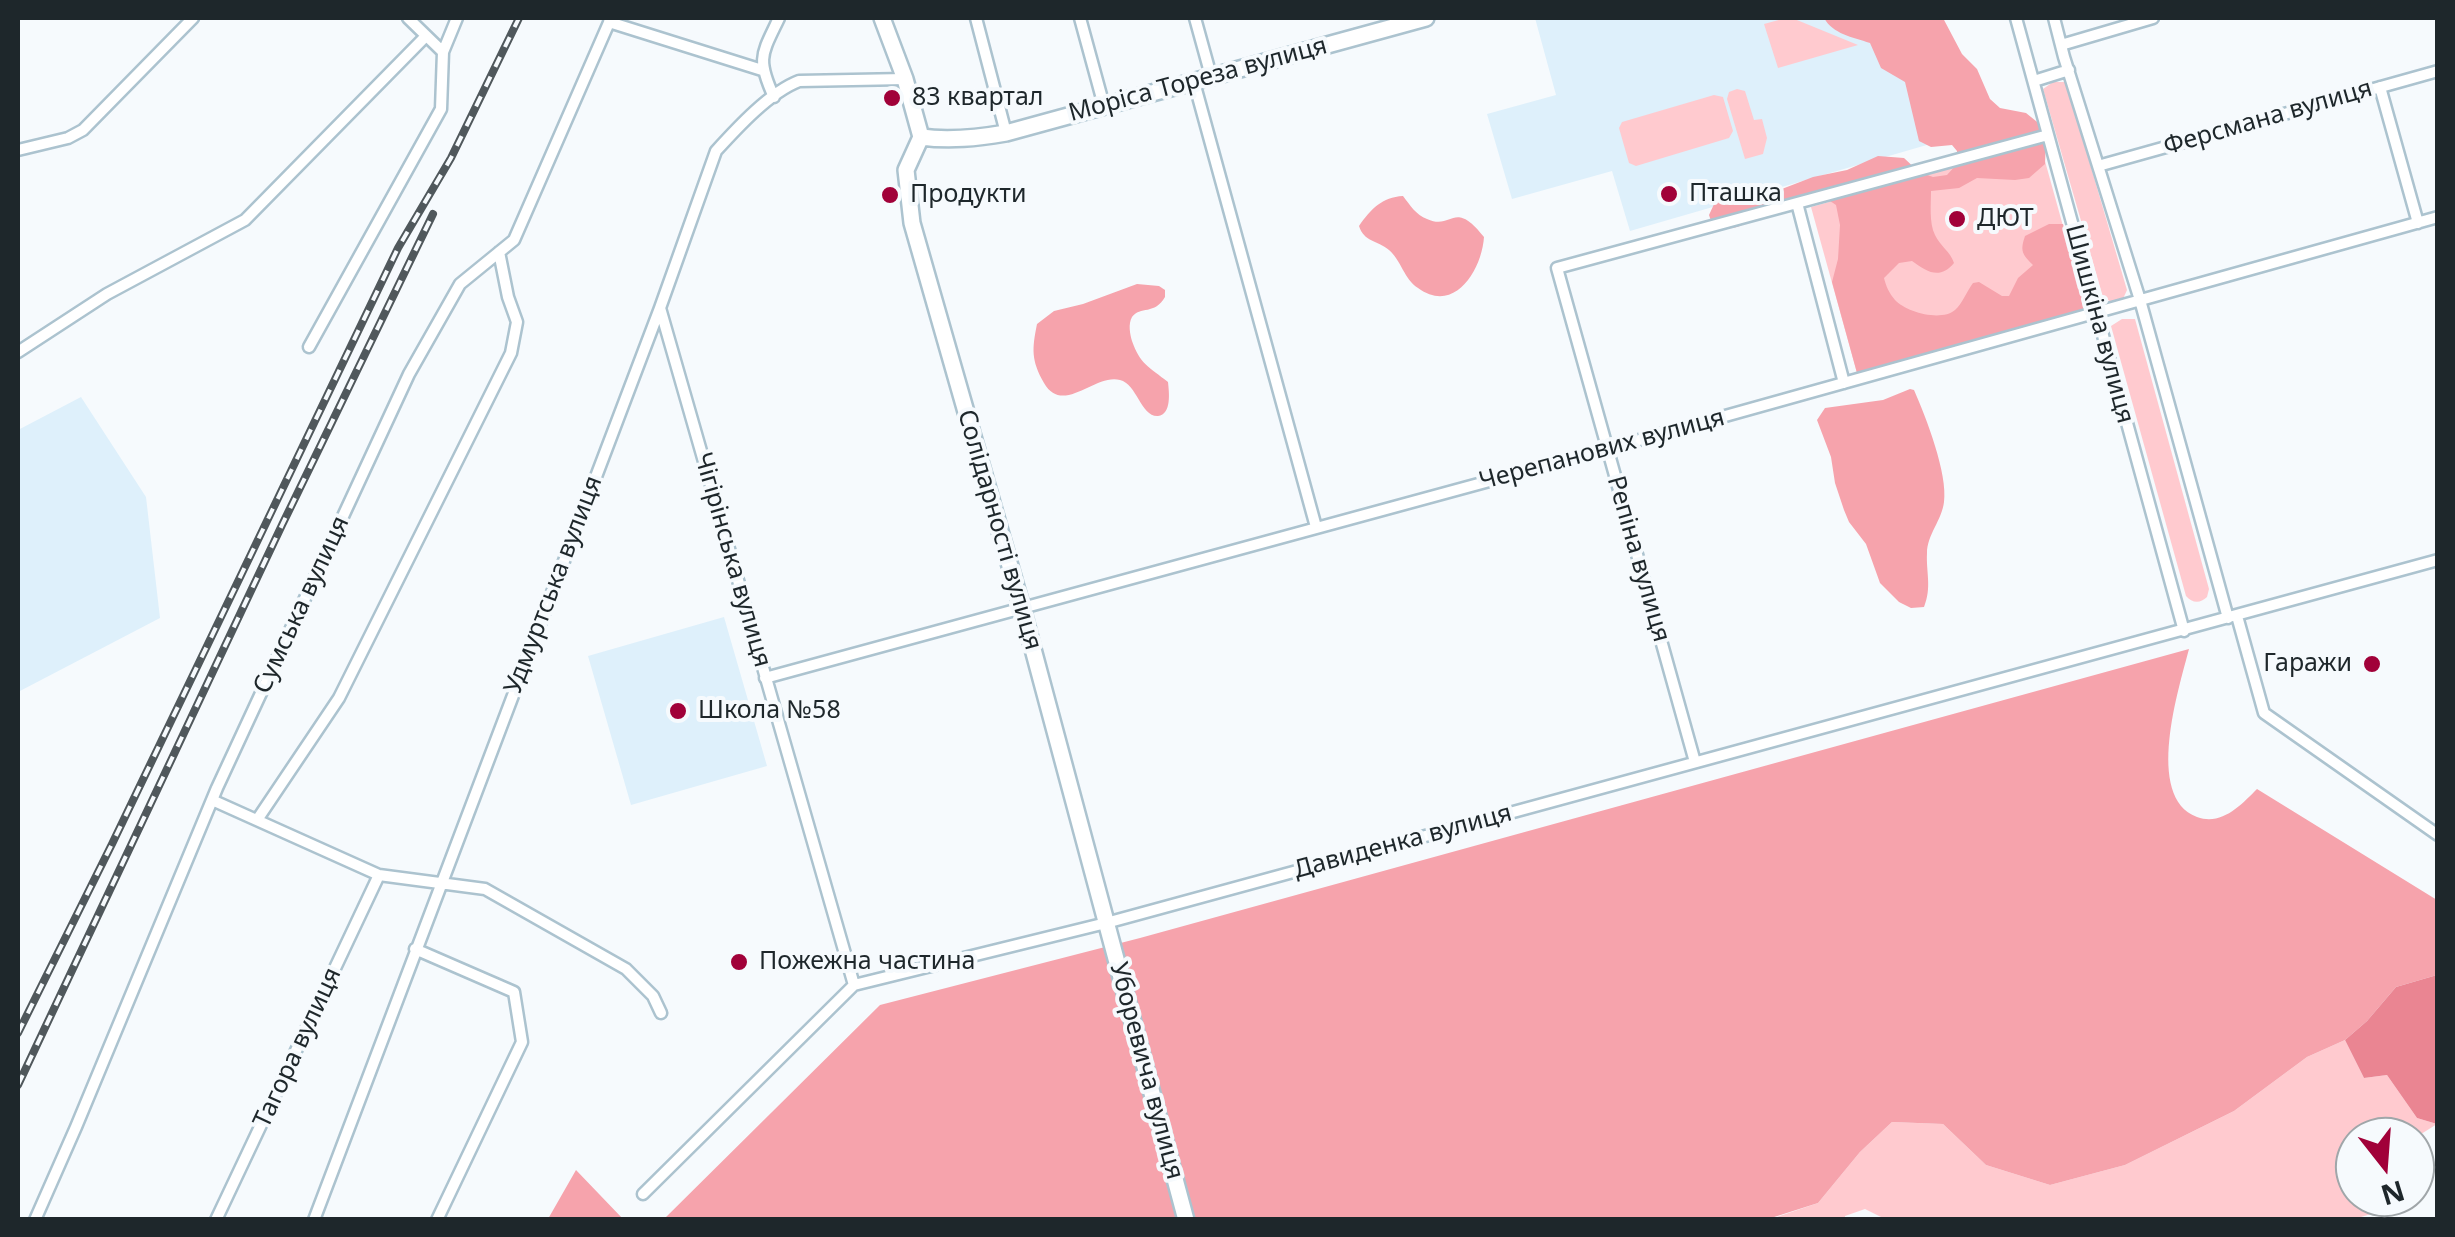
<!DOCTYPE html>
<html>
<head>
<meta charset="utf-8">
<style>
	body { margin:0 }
	#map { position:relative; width:2455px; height:1237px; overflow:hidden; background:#f6fafd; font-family:"Noto Sans",sans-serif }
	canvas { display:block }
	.frame { position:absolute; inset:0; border:20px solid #1e272b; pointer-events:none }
	.north { position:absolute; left:2335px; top:1117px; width:100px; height:100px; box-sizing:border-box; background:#f6fafd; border:2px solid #a0a6a9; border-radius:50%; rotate:163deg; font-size:28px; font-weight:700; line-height:40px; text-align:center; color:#1e272b }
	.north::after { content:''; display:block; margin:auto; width:35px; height:45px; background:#a10139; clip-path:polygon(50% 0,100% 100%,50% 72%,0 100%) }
</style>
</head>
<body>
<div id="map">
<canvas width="2455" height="1237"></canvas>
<div class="frame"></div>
<div class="north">N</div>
</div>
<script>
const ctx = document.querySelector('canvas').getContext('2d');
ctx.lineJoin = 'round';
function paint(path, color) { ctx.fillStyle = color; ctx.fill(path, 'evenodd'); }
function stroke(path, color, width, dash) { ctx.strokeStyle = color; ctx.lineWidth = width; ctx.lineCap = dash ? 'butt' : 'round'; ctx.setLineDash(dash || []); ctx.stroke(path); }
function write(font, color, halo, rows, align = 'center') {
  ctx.font = font + ' "Noto Sans",sans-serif'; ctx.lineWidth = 8; ctx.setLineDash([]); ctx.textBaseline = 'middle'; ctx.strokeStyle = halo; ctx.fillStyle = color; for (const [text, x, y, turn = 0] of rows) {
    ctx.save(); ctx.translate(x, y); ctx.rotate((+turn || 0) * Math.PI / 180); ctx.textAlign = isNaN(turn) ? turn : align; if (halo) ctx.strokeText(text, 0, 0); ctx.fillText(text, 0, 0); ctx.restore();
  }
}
const built = new Path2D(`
	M1535,18H1909L1944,140L1630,231L1612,171L1512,199L1487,114L1556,95Z
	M81,397L146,497L160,618L18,692V430Z
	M724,617L767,766L631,805L588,656Z`);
const green = new Path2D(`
	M1786,18H1792L1858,45L1778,68L1764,24Z
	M2053,82H2066L2127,290L2122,301L2113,303L2103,297L2043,89Z
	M1737,89L1745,91L1754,120L1762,119L1767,138L1763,154L1745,159L1727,99L1729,92Z
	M1714,95L1723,97L1733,131L1729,138L1636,166L1629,163L1619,128L1622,122Z
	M2040,143L2086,309L1857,373L1811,207Z
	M2122,319H2135L2209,589L2207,597C2200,604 2192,603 2186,596L2111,326Z
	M2345,1040L2364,1078L2387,1075L2417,1118L2437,1124L2418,1136L2415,1141V1137H2355V1197H2397L2378,1212L2354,1219L1887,1220L1865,1209L1845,1216V1219L1768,1220L1818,1203L1860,1152L1892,1122L1943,1124L1986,1165L2050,1185L2125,1165L2234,1111L2307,1057Z`);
const forest = new Path2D(`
	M1824,18H1943L1962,54L1977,69L1990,99L2000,108L2026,113L2041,125L2046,137L2045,164L2029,178L2015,180L1977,178L1959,188L1931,191C1931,204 1929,223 1935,235C1940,246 1950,251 1954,263C1940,280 1927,272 1912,261L1899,263L1884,278C1886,286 1889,293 1895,300C1906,312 1941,322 1955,310C1962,304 1967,291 1973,283L1979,282L2002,296H2009L2018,278L2033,265C2022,254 2020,251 2025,236L2049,224H2063L2086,309L1857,373L1832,282L1838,259L1840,225L1836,205C1810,185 1779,202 1755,217C1746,223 1736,230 1725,228C1722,227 1713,222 1711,221L1709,215L1715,202H1728L1752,192H1774L1813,177L1847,170L1878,156L1904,158L1919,172L1933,177L1947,175L1956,165L1957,151L1952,145L1931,147L1919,141L1905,82L1881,68L1870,43C1852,37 1833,34 1824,18Z
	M1403,196C1410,205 1416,215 1427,219C1453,231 1453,198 1484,237C1482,269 1455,315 1418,288C1404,279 1401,260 1389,250C1377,240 1364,242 1359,226C1371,209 1382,197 1403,196Z
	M1137,284L1159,286L1165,290V297C1155,315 1140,306 1132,317C1128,324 1130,334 1132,341C1140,364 1149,367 1168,382C1169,392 1172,414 1158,416C1141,417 1137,384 1120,380C1095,373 1063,416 1044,383C1031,360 1032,349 1037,324L1054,311L1083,304Z
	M1910,389L1914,390C1926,417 1948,474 1944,502C1942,520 1927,535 1927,553C1926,573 1932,587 1924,607L1911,608L1899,602L1880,583L1866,544L1849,522L1844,510L1835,483L1831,457L1817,420L1825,408L1883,400Z
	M2189,649C2179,688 2144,797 2197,817C2222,826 2241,805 2257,789L2437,900V975L2396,987L2367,1021L2345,1040L2307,1057L2234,1111L2125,1165L2050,1185L1986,1165L1943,1124L1892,1122L1860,1152L1818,1203L1768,1219L663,1220L880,1005L1140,938Z
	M576,1170L623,1219H548Z`);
const water = new Path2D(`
	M2437,975L2438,1124H2437L2417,1118L2387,1075L2364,1078L2345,1040L2367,1021L2396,987Z`);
const street = new Path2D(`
	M408,18L443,52
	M976,18L1006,133
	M1080,18L1104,106
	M1195,18L1211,76
	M2016,18L2184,631
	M2054,18L2064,57L2140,300L2228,618
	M609,22L762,70
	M2061,45L2153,18
	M2034,81L2069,70
	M1194,82L1316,527
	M2380,87L2418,223
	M774,97C756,58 762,54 779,18
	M18,150L68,138L83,130L193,18
	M2098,166L2438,71
	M1797,203L1844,383
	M660,308L854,985
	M309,347L441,109L443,52L457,18
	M18,352L107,294L245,220L426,36
	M2237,616L2264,713L2438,835
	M765,678L1607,449L2438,217
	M1695,762L1557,268L2048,135
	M212,800L379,875L485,889L626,969L653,996L661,1013
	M257,820L339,698L511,353L517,322L508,297L499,252
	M415,949L514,992L522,1042L437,1220
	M643,1194L854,985L1106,923L2438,560
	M35,1220L76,1127L217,788L409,374L460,284L514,240L611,18
	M216,1220L379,875
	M314,1220L660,308L716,151C737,128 770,92 799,81L905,79`);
const secondary = new Path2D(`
	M882,18L905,79L921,137C950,141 977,138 1006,133L1426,18
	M921,137L906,170L912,223L1022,608L1186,1220`);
const rail = new Path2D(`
	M18,1033L112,844L398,248L451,158L519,18
	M18,1085L282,525L433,214`);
const markers = [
	[892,98,10,"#a10139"],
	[1669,194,10,"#a10139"],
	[890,195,10,"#a10139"],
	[1957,219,10,"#a10139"],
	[2372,664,10,"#a10139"],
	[678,711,10,"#a10139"],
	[739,962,10,"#a10139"]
];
const streetNames = [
	["Моріса Тореза вулиця",1198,80,-15],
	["Ферсмана вулиця",2268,118,-16],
	["Шишкiна вулиця",2099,324,75],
	["Черепанових вулиця",1602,450,-15],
	["Солідарності вулиця",999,530,74],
	["Репiна вулиця",1638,559,74],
	["Чiгiрiнська вулиця",732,560,74],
	["Удмуртська вулиця",554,585,-69],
	["Сумська вулиця",302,605,-65],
	["Давиденка вулиця",1403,842,-15],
	["Тагора вулиця",298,1048,-65],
	["Уборевича вулиця",1146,1071,75]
];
const poiNames = [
	["83 квартал",912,98],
	["Пташка",1689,194],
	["Продукти",910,195],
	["ДЮТ",1977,219],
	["Гаражи",2352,664,"right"],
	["Школа №58",698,711],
	["Пожежна частина",759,962]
];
paint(built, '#def0fb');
paint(green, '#ffcacf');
paint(forest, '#f6a3ac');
paint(water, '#ea8592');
stroke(street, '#acc3cf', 15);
stroke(secondary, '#acc3cf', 20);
stroke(street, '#fff', 10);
stroke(secondary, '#fff', 15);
stroke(rail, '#50585c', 8);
stroke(rail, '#f6fafd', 4, [11]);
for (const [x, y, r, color] of markers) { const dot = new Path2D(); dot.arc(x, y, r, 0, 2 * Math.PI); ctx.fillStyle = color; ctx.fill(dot); stroke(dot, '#f6fafd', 4); }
write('25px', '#1e272b', '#f6fafd', streetNames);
write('25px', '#1e272b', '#f6fafd', poiNames, 'left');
</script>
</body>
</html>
